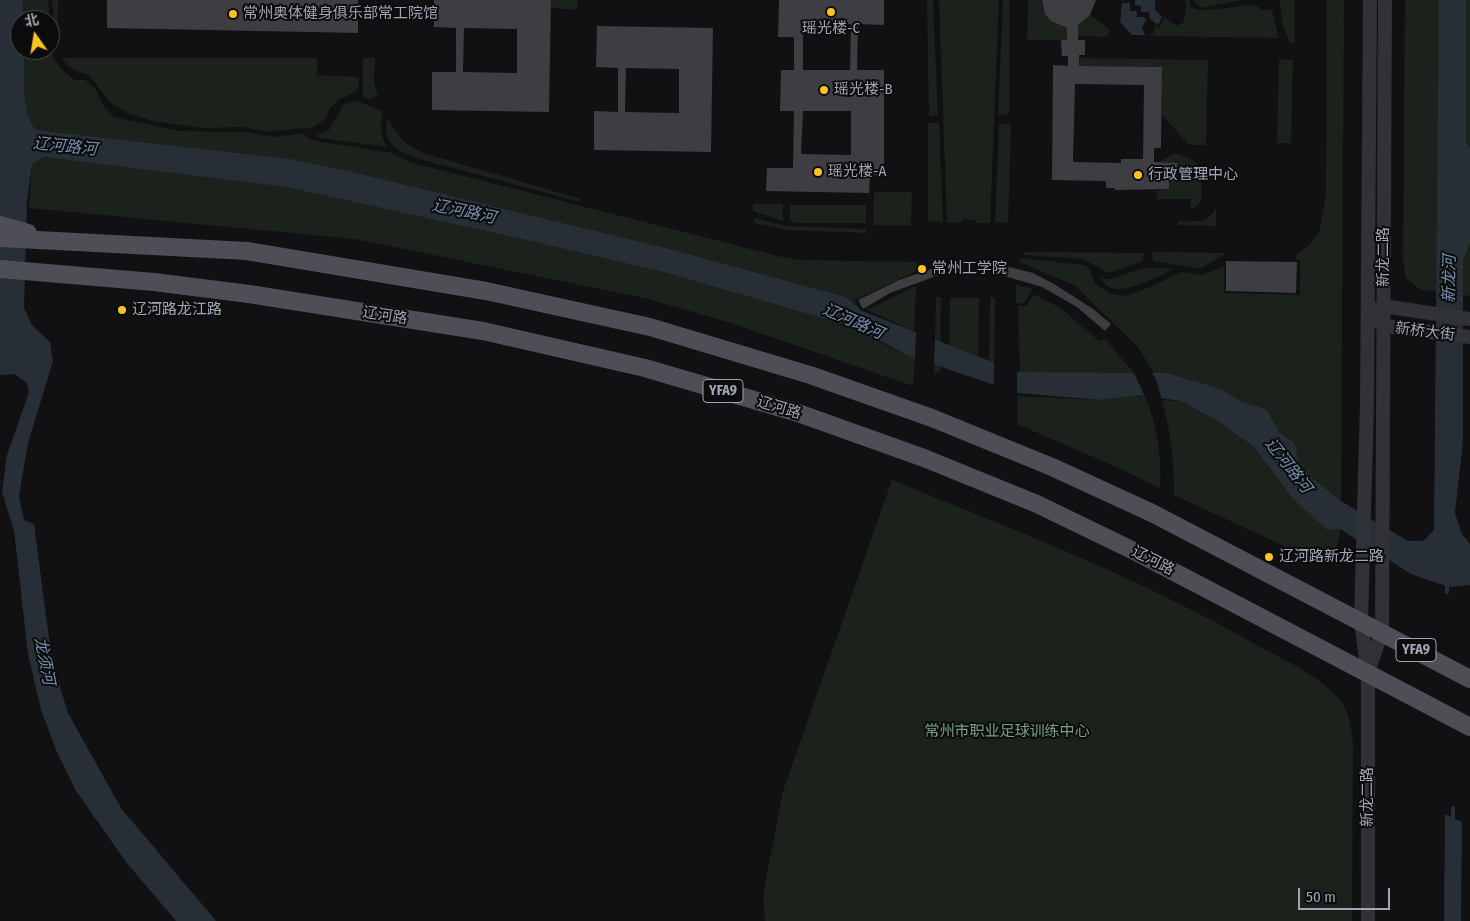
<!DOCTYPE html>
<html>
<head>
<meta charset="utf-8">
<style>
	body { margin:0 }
	#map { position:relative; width:1470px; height:921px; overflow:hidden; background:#111012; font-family:"Fira Sans Condensed","Noto Sans SC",sans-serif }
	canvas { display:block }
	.north { position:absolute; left:10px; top:10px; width:50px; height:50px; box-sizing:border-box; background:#0c0c0d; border:1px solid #484950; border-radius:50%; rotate:347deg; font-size:14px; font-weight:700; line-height:20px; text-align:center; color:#a1a5b4 }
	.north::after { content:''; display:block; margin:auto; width:18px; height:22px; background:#f9c422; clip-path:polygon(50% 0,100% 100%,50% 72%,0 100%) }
	.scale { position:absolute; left:1298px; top:888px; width:92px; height:22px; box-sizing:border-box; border:2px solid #a1a5b4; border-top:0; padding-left:6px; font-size:15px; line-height:18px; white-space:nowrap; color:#a1a5b4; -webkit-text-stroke:4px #0c0c0d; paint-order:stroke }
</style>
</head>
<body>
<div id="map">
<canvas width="1470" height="921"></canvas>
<div class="north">北</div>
<div class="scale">50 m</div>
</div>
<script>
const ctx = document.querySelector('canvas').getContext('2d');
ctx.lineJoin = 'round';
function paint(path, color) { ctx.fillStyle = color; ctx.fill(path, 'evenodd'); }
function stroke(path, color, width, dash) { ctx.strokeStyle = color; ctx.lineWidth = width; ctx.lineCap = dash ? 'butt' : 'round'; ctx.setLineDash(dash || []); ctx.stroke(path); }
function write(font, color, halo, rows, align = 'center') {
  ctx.font = font + ' "Fira Sans Condensed","Noto Sans SC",sans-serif'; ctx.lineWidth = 4; ctx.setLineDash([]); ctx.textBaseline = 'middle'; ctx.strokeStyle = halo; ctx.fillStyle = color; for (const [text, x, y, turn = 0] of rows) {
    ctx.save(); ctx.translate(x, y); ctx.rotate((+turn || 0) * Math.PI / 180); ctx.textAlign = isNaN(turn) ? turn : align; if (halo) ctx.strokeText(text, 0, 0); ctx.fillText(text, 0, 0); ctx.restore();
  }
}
const green = new Path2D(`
	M23,0H48L50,20H24Z
	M52,0H58L57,52Z
	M551,0H578L577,10L551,8Z
	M927,0H933L938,115L929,116Z
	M939,0H999L990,223H977L974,220L963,219L961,222L947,223Z
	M1003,0H1009V115L998,114Z
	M1028,0H1042C1043,16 1052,23 1067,28V40H1027Z
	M1185,0H1189L1191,7C1209,16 1237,2 1258,6L1260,10H1272L1279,38L1148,36L1154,33L1155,26L1160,27L1164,17L1176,26L1184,22L1186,7Z
	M1193,0H1243L1201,8Z
	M1279,0H1295V42L1290,43L1283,26Z
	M1327,0H1344L1341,501L1300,468L1295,443L1280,433L1266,409L1242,402L1220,389L1167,373L1155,374L1137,346L1074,285L1019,262L1020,258L1085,265L1090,269L1095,284L1112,294L1125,296L1151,287L1181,272L1202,275L1224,266V293L1300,295V260H1296V255L1310,244L1320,229L1326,196Z
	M1405,0H1470V296L1421,290L1406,278L1403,259Z
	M1090,15L1110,30L1106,37L1078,36V25Z
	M50,23L52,55L62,70L75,80H85L95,88L104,107L114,117L179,131L246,132L274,137L303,133L312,140L392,153L409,162L778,256L799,260L917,262V271L854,300L860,309L846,297L670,249L353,172L291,159L36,130C20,109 25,76 24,50H50Z
	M62,58H317V75L359,77L358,88L351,94L338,100L330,108L325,119L314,127L268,132L244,127L203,128L153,121L127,113L109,101L89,75L76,71L66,64Z
	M363,58H375L374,82L378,95L370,99L363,97Z
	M1079,58L1208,60L1206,145H1189L1162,115V67L1079,66Z
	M1279,59L1293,60L1291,143H1277Z
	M354,101L368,105L383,112C379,126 380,134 387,147L319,138L317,135L329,130L344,104Z
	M387,118L404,142L423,153L581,199V202L415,158C394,149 383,143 387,118Z
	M928,123H939L943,222L928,221Z
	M999,124H1011L1008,223L995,222Z
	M1175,153C1186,158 1201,160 1200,173L1177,172V163L1159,162Z
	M43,157L286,187L535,242L675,275L809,312L854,327L889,347L915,358L913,386L734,324L649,299L355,239L29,208L32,165Z
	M1177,179H1201C1201,192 1205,205 1191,209V199H1157V191L1169,189V182H1176Z
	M874,192H912L911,226L873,225Z
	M753,204H783V221L753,211Z
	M790,205H866V223H798L790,221Z
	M1216,207V226L1179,225L1178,221C1195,221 1210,224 1216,207Z
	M754,218L786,226L867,229L866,233L787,230L754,223Z
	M1024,252L1144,253L1143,261L1108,273L1083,259L1024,255Z
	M1152,252L1227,253L1200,269L1153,261Z
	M1149,267L1173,269C1156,278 1112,303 1101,278L1109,279Z
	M1016,284L1032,289L1024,304L1016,303Z
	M916,286L914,331L867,310Z
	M1034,294L1062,309L1099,341L1105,339L1134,373L1020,372L1018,306H1026Z
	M936,297H941L940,370L934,375Z
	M990,297L995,298L994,376L989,370Z
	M950,298H979L978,369H949Z
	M1139,395L1145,396C1157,426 1162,456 1160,488L1103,461L1017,424V396L1102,400Z
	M1162,400L1181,401L1219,422L1254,447L1292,498L1327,530L1340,529C1341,539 1334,557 1322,560C1319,561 1313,559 1310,558L1174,495C1174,461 1171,432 1162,400Z
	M892,480C1015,530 1138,577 1253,643C1282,659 1316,673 1338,698C1350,711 1351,728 1353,744L1352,921H765L763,895L783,791Z`);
const water = new Path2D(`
	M0,0H23L24,20H20V50H24C25,76 20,109 36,130L291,159L353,172L670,249L846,297L862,311L1018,372L1167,373L1221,389L1242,402L1266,409L1280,433L1295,443L1300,468L1341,501L1408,541H1423L1434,530L1439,0H1466V143L1470,148V243L1463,260V440L1455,513L1462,534L1470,544V585L1449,587L1411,574L1340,529L1327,530L1292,498L1254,447L1219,422L1181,401L1139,395L1102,400L1018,393L909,356L854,327L671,274L535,242L286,187L43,157L32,165L27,200L24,308L32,325L50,342L53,361L28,443L19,496L24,520L34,524L52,661L68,713L121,808L216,921H176L126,862L76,791L57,752L41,710L28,654L14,530L2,492L7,455L29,392L27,383L14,374L0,375Z
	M1135,0H1155V10L1162,17L1158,25L1150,19L1149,12H1141V6L1135,5Z
	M1122,3H1130V11H1137V17H1144L1146,20L1142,28L1145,35H1132L1120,22Z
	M1445,814L1462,822L1461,921H1444Z`);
const pier = new Path2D(`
	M916,332L935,338L934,366L915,359Z
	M994,360L1017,369V395L994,388Z
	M1133,371H1150L1156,379L1162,401L1146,399Z`);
const stream = new Path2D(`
	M1447,582V592
	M1453,808V823`);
const building = new Path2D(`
	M107,0H358V33L107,28Z
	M434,0H551L549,112L432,110V72H456V28L434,27ZM464,28L517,29V73L463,72Z
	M779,0H884V25L858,24L857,70H884V175H870L869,193L766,191L767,168H793L794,111H780L781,70H794V37H778ZM803,23L851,24L850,70H803ZM803,111H851V155L801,154Z
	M1042,0H1096L1090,15L1078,25V40H1085V55H1079V66L1162,67L1161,148H1154V162L1177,163V182H1169V189L1115,190V188H1106V181L1052,180L1053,65L1068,66V56H1062L1061,40H1067V28L1051,21L1045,14ZM1075,84L1144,85L1143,159H1121V163L1073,162Z
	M597,26L713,28L711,152L594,150V111L618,112V68L596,67ZM626,68L679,69V113L625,112Z
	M1226,261L1297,262L1296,293L1226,291Z
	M1002,265L1033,273L1054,284L1093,309L1111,324L1105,331L1077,307L1042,287L1001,275Z
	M937,267L939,275L890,293L863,309L858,300L899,280Z`);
const minor = new Path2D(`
	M1375,311L1383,306L1470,319
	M1377,321L1384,326L1470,337
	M1369,669L1382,632L1385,0
	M1368,921V673L1361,622L1367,403L1370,0`);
const major = new Path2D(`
	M0,225L28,233
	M0,238L247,251L486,291L650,327L810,375L932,418L1052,467L1152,513L1470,679
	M0,269L154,282L249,294L483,331L645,368L798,413L924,458L1037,504L1138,553L1470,727`);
const markers = [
	[831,12,5,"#f9c422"],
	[233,14,5,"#f9c422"],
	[824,90,5,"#f9c422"],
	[818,172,5,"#f9c422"],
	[1138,175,5,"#f9c422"],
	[922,269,5,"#f9c422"],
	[122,310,5,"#f9c422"],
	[1269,557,5,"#f9c422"]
];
const shields = [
	[723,391,40],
	[1416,650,40]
];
const shieldNames = [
	["YFA9",723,391],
	["YFA9",1416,650]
];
const poiNames = [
	["常州奥体健身俱乐部常工院馆",243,14],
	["瑶光楼-C",831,29,"center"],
	["瑶光楼-B",834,90],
	["瑶光楼-A",828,172],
	["行政管理中心",1148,175],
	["常州工学院",932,269],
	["辽河路龙江路",132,310],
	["辽河路新龙二路",1279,557]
];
const streetNames = [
	["新龙二路",1384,257,-90],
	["辽河路",385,316,9],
	["新桥大街",1425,332,7],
	["辽河路",779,408,17],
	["辽河路",1153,561,27],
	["新龙二路",1368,797,-90]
];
const parkNames = [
	["常州市职业足球训练中心",1007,732]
];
const waterNames = [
	["辽河路河",65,147,6],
	["辽河路河",464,212,12],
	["新龙河",1450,279,-89],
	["辽河路河",853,322,24],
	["辽河路河",1288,466,52],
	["龙须河",44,661,79]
];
paint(green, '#1b221c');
paint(water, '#272e36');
paint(pier, '#111012');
stroke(stream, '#272e36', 4);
paint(building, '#3d3d42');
stroke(minor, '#313237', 14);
stroke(major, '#4d4e56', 18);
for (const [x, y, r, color] of markers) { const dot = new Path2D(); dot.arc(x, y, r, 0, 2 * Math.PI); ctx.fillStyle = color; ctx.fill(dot); stroke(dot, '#0c0c0d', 2); }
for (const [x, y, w] of shields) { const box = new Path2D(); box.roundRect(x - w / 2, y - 11.5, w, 23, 4); ctx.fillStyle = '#0c0c0d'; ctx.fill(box); stroke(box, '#a1a5b4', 1); }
write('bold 14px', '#a1a5b4', null, shieldNames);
write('15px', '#a1a5b4', '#0c0c0d', poiNames, 'left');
write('15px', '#a1a5b4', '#0c0c0d', streetNames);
write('15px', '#77a07d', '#0c0c0d', parkNames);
write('italic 16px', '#7690b1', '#0c0c0d', waterNames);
</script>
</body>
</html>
